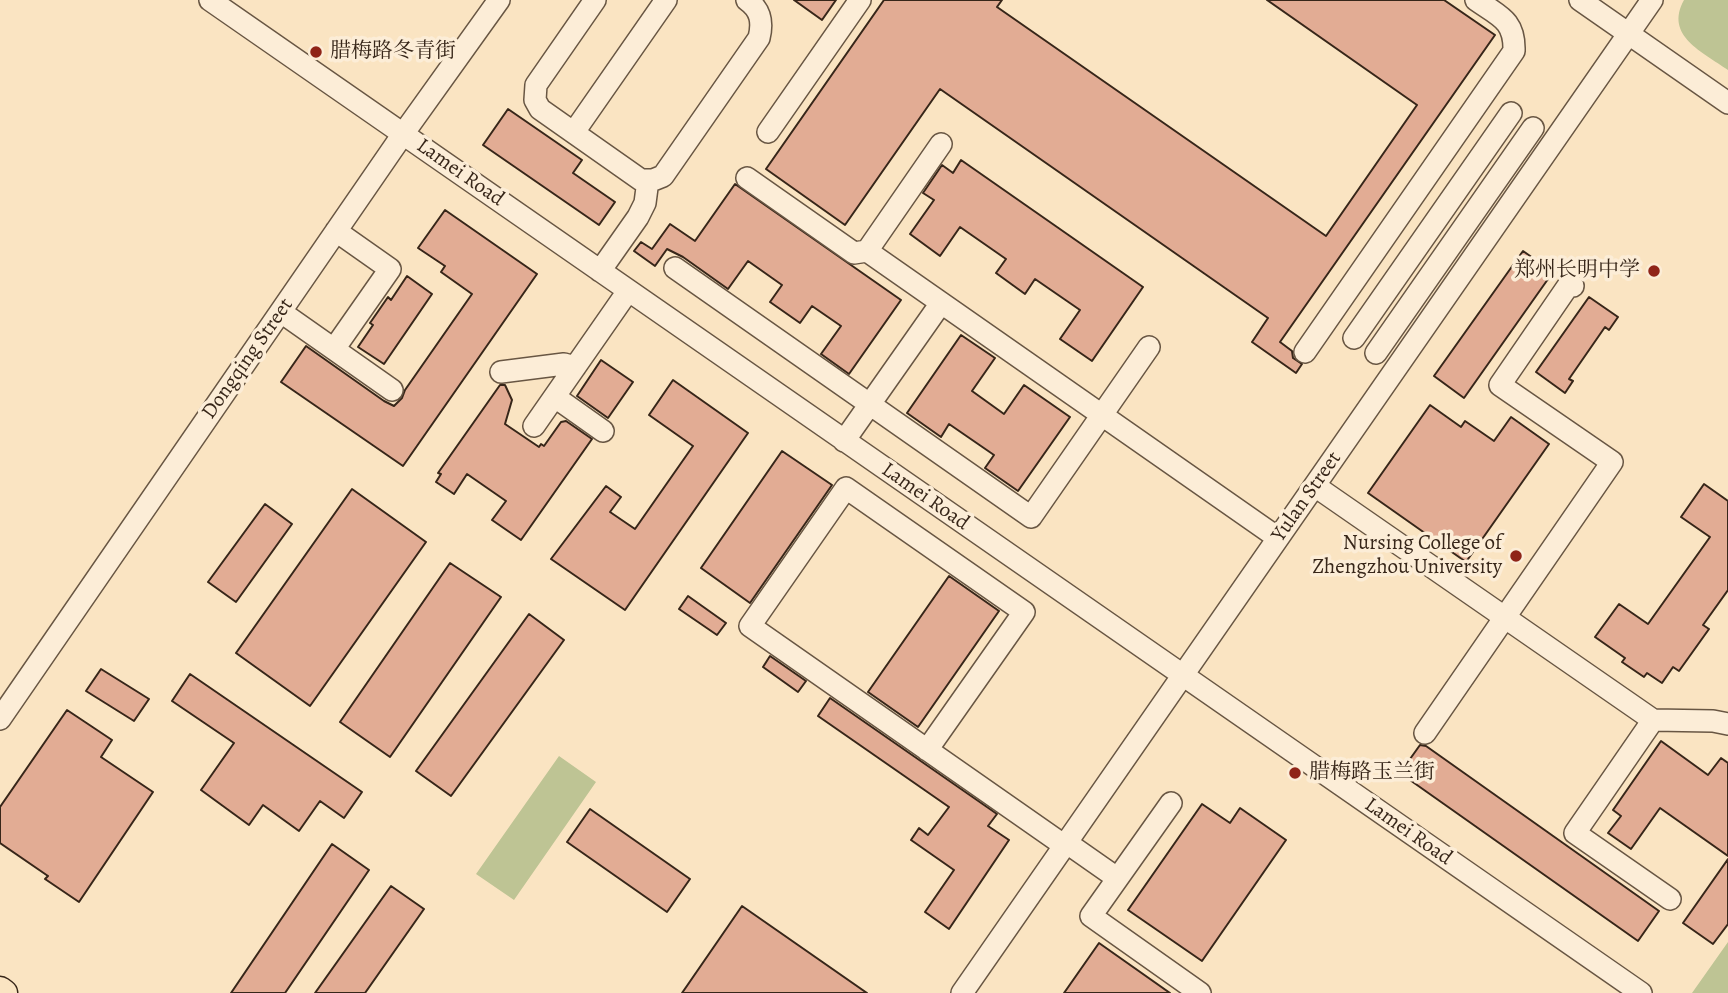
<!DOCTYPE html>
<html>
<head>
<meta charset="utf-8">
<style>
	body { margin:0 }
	canvas { display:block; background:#fae4c2 }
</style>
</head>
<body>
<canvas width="1728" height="993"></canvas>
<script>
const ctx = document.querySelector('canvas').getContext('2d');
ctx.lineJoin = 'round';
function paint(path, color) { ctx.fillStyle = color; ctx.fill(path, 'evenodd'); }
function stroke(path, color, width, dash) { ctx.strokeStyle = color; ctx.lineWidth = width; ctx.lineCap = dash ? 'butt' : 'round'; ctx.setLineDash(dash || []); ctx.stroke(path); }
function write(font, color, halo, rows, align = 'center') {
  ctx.font = font + ' Alegreya,"Noto Serif SC",serif'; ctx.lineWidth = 7; ctx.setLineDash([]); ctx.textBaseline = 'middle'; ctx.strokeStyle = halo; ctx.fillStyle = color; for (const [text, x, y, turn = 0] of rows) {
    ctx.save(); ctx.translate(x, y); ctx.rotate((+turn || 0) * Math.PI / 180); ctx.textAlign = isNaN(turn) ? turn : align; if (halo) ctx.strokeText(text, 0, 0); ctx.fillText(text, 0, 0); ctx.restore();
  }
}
const green = new Path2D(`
	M1684,0H1728V70C1703,52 1664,36 1684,0Z
	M559,756L596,782L514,900L476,874Z
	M1728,942V993H1692Z`);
const building = new Path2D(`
	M794,0H836L822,20Z
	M884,0H1002L997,7L1326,236L1417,105L1267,0H1444L1495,35L1280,342L1292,351L1293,358L1302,364L1296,373L1252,342L1268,318L940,89L845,225L766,169Z
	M508,109L582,160L573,173L615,202L599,225L483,145Z
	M961,160L1143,287L1092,361L1060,339L1080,310L1035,279L1025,294L996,273L1006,259L960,227L940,256L910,234L934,200L923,193L942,165L953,173Z
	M735,184L901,300L849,374L821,354L841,326L812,306L800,323L770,302L782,285L748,261L728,289L683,257L667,249L655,266L634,251L641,242L652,249L670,224L695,241Z
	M445,210L537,274L403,466L281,382L306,346L384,401L394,406L402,398L405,390L472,294L441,272L445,266L418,248Z
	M1523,251L1553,272L1464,398L1434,376Z
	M407,276L432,294L384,364L358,347L373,325L370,323L388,297L391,300Z
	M1589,297L1618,317L1609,330L1605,327L1569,379L1573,381L1565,393L1536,372Z
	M961,335L995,358L972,391L1004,414L1024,385L1070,417L1018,491L985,468L994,455L949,424L941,437L907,413Z
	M601,360L633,382L608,418L577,396Z
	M673,380L748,433L625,610L551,559L606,486L621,497L610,512L635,529L693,446L649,415Z
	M500,385H505L512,400L505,424L539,447L541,444L544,446L561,422L566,421L592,439L521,540L492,520L506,501L467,474L454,494L436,482L441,474L438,473Z
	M1430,405L1461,427L1465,421L1494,441L1511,417L1549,444L1466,562L1368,493Z
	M782,451L832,485L750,603L701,568Z
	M1704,484L1728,501V590L1703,625L1709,629L1679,671L1673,667L1662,683L1647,673L1644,677L1622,662L1625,658L1595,637L1619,604L1648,624L1710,537L1681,517Z
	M352,489L426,542L310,706L236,653Z
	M265,504L292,524L236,602L208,582Z
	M450,563L501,597L390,757L340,722Z
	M949,576L999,611L918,727L868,692Z
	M688,596L726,623L717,635L679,609Z
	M529,614L564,640L451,796L416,771Z
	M770,656L806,681L798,692L763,667Z
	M101,669L149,699L134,721L86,691Z
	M190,674L362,792L344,818L320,801L299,831L263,805L249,825L201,790L234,743L172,701Z
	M830,698L997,814L988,826L1009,840L949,929L925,912L954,870L911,840L919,828L928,835L949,807L818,716Z
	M67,710L112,740L101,757L153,792L79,902L45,879L48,876L0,843V807Z
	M1661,741L1708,775L1721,758L1728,763V856L1660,808L1631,849L1608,833L1621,816L1613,810Z
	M1420,745L1426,746L1659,911L1638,941L1400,773Z
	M1202,804L1230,823L1240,808L1286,840L1202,961L1128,910Z
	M590,809L690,879L667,912L567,842Z
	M332,844L369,870L285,993H231Z
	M1728,859V924L1713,944L1683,923Z
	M391,886L424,909L365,993H315Z
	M742,906L867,993H682Z
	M1099,943L1170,993H1064Z`);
const minor = new Path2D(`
	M210,0L1641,993
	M595,0L536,85L535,100L540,109L641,180H653L663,176L759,38C763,22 761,10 747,0
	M1580,0L1728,103
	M574,132L666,0
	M768,132L860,0
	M941,144L867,251L1278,538
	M747,178L854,253L867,251
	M675,268L1031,517L1149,347
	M600,271L638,217L645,203L648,180
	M281,312L392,390
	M1354,338L1511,113
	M334,349L390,269L336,231
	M1305,352L1514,51C1515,20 1499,16 1476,0
	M1376,353L1533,128
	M501,372L564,364L575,367
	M555,397L603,431
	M534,426L628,291
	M844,441L941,303
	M1315,486L1653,720L1713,721L1728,724
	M0,719L403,134L499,0
	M1653,720L1575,833L1670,899
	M1425,733L1612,462L1500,385L1570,283L1573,286
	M927,750L1024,612L846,488L750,626L1065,846
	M1171,803L1091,916L1200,993
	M1067,843L1117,878
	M962,993L1652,0`);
const major = new Path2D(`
	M0,990L4,993`);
const markers = [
	[316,52,7,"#8f2418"],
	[1654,271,7,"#8f2418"],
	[1516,556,7,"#8f2418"],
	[1295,773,7,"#8f2418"]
];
const poiNames = [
	["腊梅路冬青街",330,52],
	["郑州长明中学",1640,271,"right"],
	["Nursing College of",1502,544,"right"],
	["Zhengzhou University",1502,568,"right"],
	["腊梅路玉兰街",1309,773]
];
const streetNames = [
	["Lamei Road",460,173,35],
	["Dongqing Street",248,359,-55],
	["Lamei Road",925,497,35],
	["Yulan Street",1307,497,-55],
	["Lamei Road",1408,832,35]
];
paint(green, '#bec494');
paint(building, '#e2ac94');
stroke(building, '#372619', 2);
stroke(minor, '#685643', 24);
stroke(major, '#372619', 29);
stroke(minor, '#fcedd7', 21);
stroke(major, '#fae4c2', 26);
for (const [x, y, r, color] of markers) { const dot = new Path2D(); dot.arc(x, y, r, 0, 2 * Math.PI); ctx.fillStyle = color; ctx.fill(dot); stroke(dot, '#fcedd7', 2.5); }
write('21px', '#372619', '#fcedd7', poiNames, 'left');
write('21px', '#372619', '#fcedd7', streetNames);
</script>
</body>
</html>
